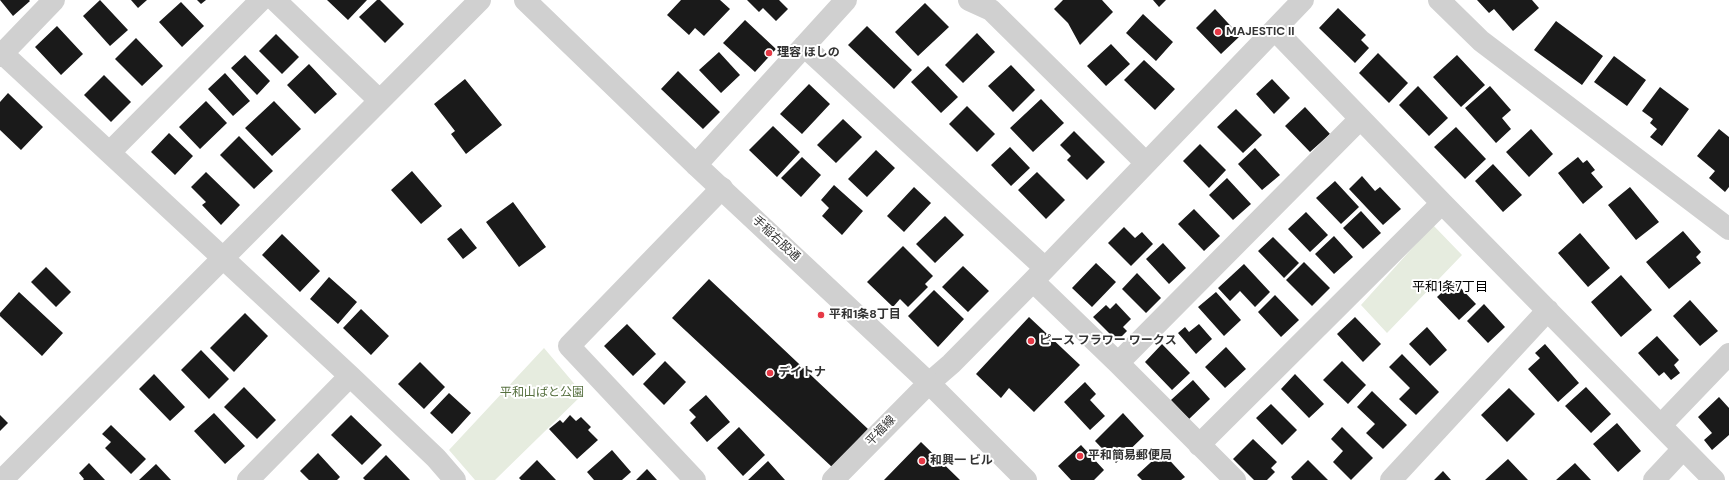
<!DOCTYPE html>
<html>
<head>
<meta charset="utf-8">
<style>
	body { margin:0 }
	canvas { display:block; background:#fff }
</style>
</head>
<body>
<canvas width="1729" height="480"></canvas>
<script>
const ctx = document.querySelector('canvas').getContext('2d');
ctx.lineJoin = 'round';
function paint(path, color) { ctx.fillStyle = color; ctx.fill(path, 'evenodd'); }
function stroke(path, color, width, dash) { ctx.strokeStyle = color; ctx.lineWidth = width; ctx.lineCap = dash ? 'butt' : 'round'; ctx.setLineDash(dash || []); ctx.stroke(path); }
function write(font, color, halo, rows, align = 'center') {
  ctx.font = font + ' "DM Sans","Noto Sans JP",sans-serif'; ctx.lineWidth = 4; ctx.setLineDash([]); ctx.textBaseline = 'middle'; ctx.strokeStyle = halo; ctx.fillStyle = color; for (const [text, x, y, turn = 0] of rows) {
    ctx.save(); ctx.translate(x, y); ctx.rotate((+turn || 0) * Math.PI / 180); ctx.textAlign = isNaN(turn) ? turn : align; if (halo) ctx.strokeText(text, 0, 0); ctx.fillText(text, 0, 0); ctx.restore();
  }
}
const green = new Path2D(`
	M1433,225L1462,255L1387,333L1361,305Z
	M544,348L583,394L495,480H475L449,450Z`);
const building = new Path2D(`
	M0,0H29L30,1L13,16Z
	M100,0L128,30L110,46L83,16Z
	M131,0H147L138,8Z
	M197,0H206L201,4Z
	M327,0H367L348,20Z
	M377,0H380L404,24L385,43L359,17Z
	M681,0H720L730,9L704,36L695,28L689,35L667,15Z
	M747,0H779L788,9L776,21L763,8L759,12Z
	M1063,0H1102L1113,12L1080,45L1068,23L1054,9Z
	M1153,0H1166L1159,7Z
	M1477,0H1532L1539,8L1513,31L1494,9L1489,13Z
	M181,2L204,26L182,47L159,22Z
	M925,3L949,27L918,56L895,32Z
	M1338,8L1366,35L1361,40L1369,48L1355,63L1319,28Z
	M1215,9L1240,36L1221,54L1196,28Z
	M1143,14L1173,42L1156,61L1126,33Z
	M745,20L776,49L755,72L723,43Z
	M1556,21L1603,56L1582,85L1534,50Z
	M57,26L83,54L61,75L35,47Z
	M867,26L912,70L894,89L848,45Z
	M977,33L995,52L963,83L945,65Z
	M276,34L299,57L282,74L259,51Z
	M136,38L163,66L142,86L115,59Z
	M1111,44L1130,64L1106,86L1087,66Z
	M719,52L740,75L721,93L699,70Z
	M1378,53L1408,83L1389,103L1359,73Z
	M245,55L270,81L257,95L231,68Z
	M1457,55L1485,85L1461,107L1433,77Z
	M1614,56L1646,80L1627,106L1594,82Z
	M1144,60L1175,89L1155,110L1124,80Z
	M309,64L337,94L315,114L287,85Z
	M1011,65L1035,90L1013,112L988,86Z
	M928,66L958,97L941,113L911,82Z
	M678,71L720,112L703,129L661,89Z
	M225,73L250,101L233,116L208,89Z
	M104,75L131,102L111,122L84,95Z
	M465,79L502,125L466,154L451,134L455,131L434,104Z
	M1272,79L1290,98L1274,114L1256,94Z
	M809,84L830,104L802,134L780,114Z
	M1418,86L1448,118L1429,136L1399,105Z
	M1490,86L1511,110L1502,118L1511,129L1496,143L1465,108Z
	M1660,87L1689,109L1662,146L1650,137L1657,129L1650,123L1653,119L1642,111Z
	M8,93L43,127L21,150L0,130V102Z
	M1041,99L1064,123L1033,152L1010,128Z
	M206,101L227,123L200,149L179,127Z
	M274,101L301,129L272,156L245,128Z
	M967,106L995,134L977,152L949,124Z
	M1305,107L1330,134L1310,152L1285,126Z
	M1236,109L1262,135L1243,153L1217,127Z
	M843,119L862,137L836,163L817,145Z
	M773,126L800,152L777,177L749,150Z
	M1456,127L1486,159L1465,179L1434,147Z
	M1531,129L1553,154L1529,177L1506,152Z
	M1719,129L1729,137V187L1725,192L1709,178L1715,171L1697,156Z
	M1074,131L1105,162L1087,180L1067,160L1071,156L1060,145Z
	M169,133L193,156L175,175L151,152Z
	M239,136L273,171L254,189L220,155Z
	M1200,144L1226,170L1209,188L1183,161Z
	M1010,147L1030,168L1011,186L991,165Z
	M1255,148L1280,175L1262,190L1238,164Z
	M876,150L895,168L867,197L848,179Z
	M802,157L821,175L801,197L781,178Z
	M1578,157L1583,163L1587,160L1595,170L1591,173L1603,187L1583,204L1558,173Z
	M1493,164L1522,195L1503,212L1475,181Z
	M412,171L442,206L421,224L391,190Z
	M206,172L240,205L221,225L202,205L206,202L191,187Z
	M1037,172L1065,200L1046,219L1018,190Z
	M1362,176L1375,191L1380,187L1401,209L1383,225L1349,189Z
	M1227,178L1251,204L1233,220L1209,195Z
	M1335,181L1359,207L1341,224L1316,198Z
	M834,185L863,211L842,235L822,216L829,208L821,200Z
	M914,187L931,203L904,232L887,216Z
	M1630,187L1659,222L1636,240L1608,205Z
	M513,202L546,247L519,267L486,222Z
	M1194,209L1220,236L1204,251L1178,224Z
	M1361,211L1381,233L1363,249L1343,228Z
	M1306,212L1328,235L1310,252L1288,229Z
	M945,216L964,235L935,263L916,244Z
	M1124,227L1135,238L1142,232L1153,244L1131,266L1108,243Z
	M461,228L477,248L463,259L447,239Z
	M1683,231L1701,252L1696,257L1701,263L1669,289L1646,262Z
	M1580,233L1610,268L1588,287L1558,253Z
	M282,234L320,271L300,292L262,255Z
	M1334,236L1353,257L1334,274L1315,254Z
	M1273,237L1299,263L1284,278L1258,251Z
	M1163,243L1186,268L1169,284L1146,259Z
	M903,246L933,276L925,284L928,287L908,307L900,299L893,307L867,282Z
	M1304,262L1330,288L1312,306L1286,280Z
	M1096,263L1116,282L1092,307L1072,288Z
	M1244,264L1270,292L1255,307L1240,291L1230,301L1218,288Z
	M963,266L989,291L968,312L942,287Z
	M46,267L71,292L56,307L31,282Z
	M1137,273L1161,298L1146,313L1122,289Z
	M1621,275L1652,310L1621,337L1591,302Z
	M329,277L357,302L338,324L310,299Z
	M709,279L868,429L832,467L672,318Z
	M1454,281L1476,304L1459,320L1437,297Z
	M934,290L964,319L938,347L908,316Z
	M19,292L63,333L42,356L0,316V313Z
	M1216,292L1241,320L1224,336L1198,307Z
	M1275,295L1299,320L1281,337L1258,312Z
	M1690,300L1718,331L1700,346L1673,316Z
	M1116,303L1131,319L1123,327L1127,331L1117,341L1093,317L1106,305L1110,309Z
	M1484,304L1505,327L1488,343L1467,321Z
	M361,309L389,336L371,355L343,328Z
	M245,313L268,336L234,372L210,348Z
	M1029,317L1080,365L1034,412L1009,388L1001,398L976,374Z
	M1355,317L1381,344L1363,362L1337,334Z
	M627,324L656,354L633,376L604,346Z
	M1199,324L1212,339L1196,354L1178,333L1185,327L1189,332Z
	M1427,327L1447,350L1430,366L1409,344Z
	M1657,336L1679,360L1674,365L1680,373L1671,380L1664,372L1659,376L1638,353Z
	M1162,344L1190,373L1172,390L1145,362Z
	M1545,344L1579,383L1558,402L1528,369L1540,358L1535,353Z
	M1226,347L1246,369L1225,388L1205,367Z
	M201,350L229,379L209,399L181,370Z
	M1402,354L1439,392L1416,415L1399,399L1410,388L1389,367Z
	M665,361L686,382L664,405L643,384Z
	M1342,361L1366,385L1348,404L1323,380Z
	M420,362L445,387L424,409L398,384Z
	M154,374L185,407L170,421L139,389Z
	M1295,374L1324,404L1309,418L1281,389Z
	M1193,380L1210,399L1189,419L1171,400Z
	M1085,382L1096,394L1090,400L1105,416L1090,430L1064,402Z
	M244,387L276,420L257,439L224,407Z
	M1586,387L1611,414L1591,433L1565,406Z
	M1509,388L1535,414L1507,442L1481,415Z
	M1372,391L1407,425L1383,449L1366,433L1375,424L1357,407Z
	M449,393L471,413L452,434L430,413Z
	M706,395L730,422L707,442L690,423L696,417L689,410Z
	M1719,397L1729,408V435L1712,450L1704,440L1712,433L1698,417Z
	M1271,404L1297,430L1282,445L1256,418Z
	M214,413L245,446L225,464L194,431Z
	M1123,413L1144,436L1116,463L1095,441Z
	M0,415L8,423L0,431Z
	M351,415L382,445L362,465L331,435Z
	M570,415L576,421L581,417L591,427L588,430L598,440L577,459L549,429L560,420L563,423Z
	M1617,423L1641,451L1618,472L1593,444Z
	M111,425L146,459L131,474L105,448L111,442L102,434Z
	M739,427L765,455L743,476L717,448Z
	M1342,427L1373,458L1351,480L1333,462L1343,451L1331,439Z
	M1253,439L1277,462L1271,468L1275,472L1267,480H1254L1233,459Z
	M921,442L960,480H884Z
	M1081,445L1104,470L1094,480H1071L1058,466Z
	M612,450L631,472L622,480H594L587,472Z
	M1162,452L1185,477L1181,480H1142L1137,475Z
	M318,453L340,477L337,480H309L300,471Z
	M386,455L410,480H365L363,478Z
	M1508,459L1528,480H1485Z
	M537,460L556,480H521L519,478Z
	M1308,460L1328,480H1293L1291,477Z
	M768,461L785,480H748Z
	M89,463L105,480H83L84,479L79,473Z
	M1575,463L1591,480H1556Z
	M156,464L171,480H139Z
	M647,469L657,480H636Z
	M1443,471L1451,480H1434Z`);
const minor = new Path2D(`
	M275,0L379,100
	M969,0L991,10L1146,163
	M1439,0L1481,41L1729,229
	M1275,30L1442,203L1714,480
	M804,46L1045,268
	M0,51L350,376L436,458L455,480
	M0,56L54,0
	M110,152L261,0
	M696,165L846,0
	M1033,281L1118,363L1235,480
	M1118,363L1360,119
	M929,383L951,364L1033,281L1303,0
	M1661,425L1729,354
	M1199,445L1442,203
	M2,480L480,0
	M248,480L350,376
	M695,480L569,346L722,188
	M1391,480L1548,310
	M1654,480L1683,449`);
const tertiary = new Path2D(`
	M525,0L696,165L929,383L1026,480
	M833,480L929,383`);
const markers = [
	[1218,32,4,"#e63946"],
	[769,53,4,"#e63946"],
	[821,315,4,"#e63946"],
	[1031,341,4,"#e63946"],
	[770,373,4,"#e63946"],
	[1080,456,4,"#e63946"],
	[922,461,4,"#e63946"]
];
const poiNames = [
	["MAJESTIC II",1226,32],
	["理容 ほしの",777,53],
	["平和1条8丁目",829,315],
	["ピース フラワー ワークス",1039,341],
	["デイトナ",778,373],
	["平和簡易郵便局",1088,456],
	["和興一 ビル",930,461]
];
const streetNames = [
	["手稲右股通",776,239,43],
	["平福線",881,431,-46]
];
const parkNames = [
	["平和山ばと公園",542,393]
];
const neighbourhoodNames = [
	["平和1条7丁目",1450,288]
];
paint(green, '#e6ecdf');
paint(building, '#1a1a1a');
stroke(minor, '#d0d0d0', 22);
stroke(tertiary, '#d0d0d0', 22);
for (const [x, y, r, color] of markers) { const dot = new Path2D(); dot.arc(x, y, r, 0, 2 * Math.PI); ctx.fillStyle = color; ctx.fill(dot); stroke(dot, '#fff', 1.5); }
write('bold 12px', '#333', '#fff', poiNames, 'left');
write('12px', '#333', '#fff', streetNames);
write('12px', '#56703f', '#fff', parkNames);
write('13px', '#000', '#fff', neighbourhoodNames);
</script>
</body>
</html>
